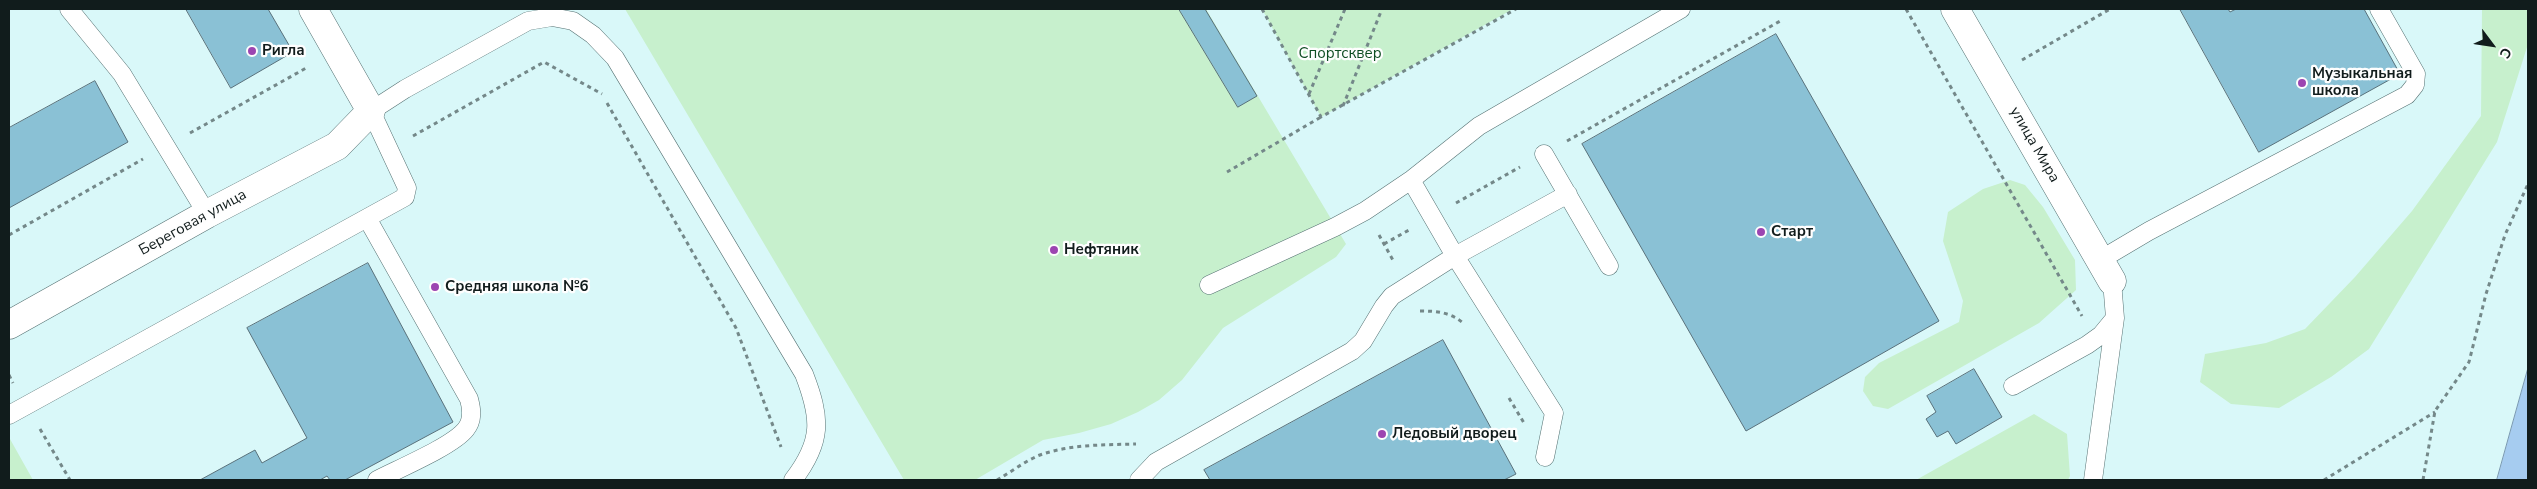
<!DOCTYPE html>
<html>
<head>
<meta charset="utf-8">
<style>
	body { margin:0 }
	#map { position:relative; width:2537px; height:489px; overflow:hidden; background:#d9f8f9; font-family:"Nunito Sans",sans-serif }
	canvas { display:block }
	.frame { position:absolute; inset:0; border:10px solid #111c1c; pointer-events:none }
	.north { position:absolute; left:2467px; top:20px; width:50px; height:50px; -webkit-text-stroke:4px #fefefe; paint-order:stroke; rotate:121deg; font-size:14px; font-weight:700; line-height:20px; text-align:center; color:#111c1c }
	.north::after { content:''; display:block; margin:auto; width:18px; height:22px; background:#111c1c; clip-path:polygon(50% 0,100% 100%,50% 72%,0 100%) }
</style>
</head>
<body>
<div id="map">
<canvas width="2537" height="489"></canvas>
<div class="frame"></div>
<div class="north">С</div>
</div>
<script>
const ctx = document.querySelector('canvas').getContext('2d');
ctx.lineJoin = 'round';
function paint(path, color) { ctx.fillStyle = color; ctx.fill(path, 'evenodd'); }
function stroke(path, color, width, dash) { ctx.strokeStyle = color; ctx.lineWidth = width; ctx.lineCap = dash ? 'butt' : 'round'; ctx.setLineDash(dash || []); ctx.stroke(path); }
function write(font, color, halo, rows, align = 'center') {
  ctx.font = font + ' "Nunito Sans",sans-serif'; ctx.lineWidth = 4.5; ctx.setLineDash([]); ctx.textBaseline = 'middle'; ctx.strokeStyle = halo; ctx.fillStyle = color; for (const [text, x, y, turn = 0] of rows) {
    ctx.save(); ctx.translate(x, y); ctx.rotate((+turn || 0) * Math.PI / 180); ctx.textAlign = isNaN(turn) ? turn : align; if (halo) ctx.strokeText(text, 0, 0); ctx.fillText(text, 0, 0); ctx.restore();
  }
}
const green = new Path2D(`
	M625,9H1206L1346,244L1336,257L1223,328L1182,380L1159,400L1138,412L1111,424L1079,433L1043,440L975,480H904Z
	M1262,9H1513L1321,117Z
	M2482,9H2528V44L2497,142L2369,349L2331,377L2279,408L2231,404L2200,382L2205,354L2266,343L2305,329L2355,277L2412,211L2481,116Z
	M2010,180L2025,185L2043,207L2075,260L2076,290L2039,323L1888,409L1873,406L1863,391L1865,377L1879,363L1959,322L1963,301L1943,241L1948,212L1983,189Z
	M2034,414L2067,434L2070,476L2068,480H1916Z
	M9,439H10L33,480H9Z`);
const water = new Path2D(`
	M2528,368V480H2497Z`);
const building = new Path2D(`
	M186,9H268L293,52L231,88Z
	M1179,9H1205L1257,96L1238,107Z
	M2180,9H2228L2230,12L2236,9H2364L2400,74L2259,152Z
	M1776,34L1939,321L1746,431L1582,144Z
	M95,81L128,142L9,208V128Z
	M368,263L453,422L345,480H330L327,476L320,480H200L255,450L262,463L307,438L247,328Z
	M1443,340L1516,474L1504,480H1210L1204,470Z
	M1974,369L2002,417L1956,444L1948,431L1937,437L1926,419L1936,412L1927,396Z`);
const path = new Path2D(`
	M1262,9L1321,117L1516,9
	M1906,9L2082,316
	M2022,60L2110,9
	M1309,94L1345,9
	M607,103L736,328L781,447
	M1343,106L1382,9
	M190,133L308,67
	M413,136L544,62L602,94
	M1567,141L1782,20
	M1227,172L1321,117
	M1456,203L1520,167
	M9,235L143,159
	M1379,235L1394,262
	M1384,244L1409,230
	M1420,311C1436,311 1450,312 1463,323
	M9,375L13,383
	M1509,398L1524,423
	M40,429L70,480
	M997,480C1011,472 1025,461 1040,455C1071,444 1104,445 1136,444
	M2324,480L2435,412
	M2423,480L2435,411L2469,362L2486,294L2505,235L2528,184`);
const lane = new Path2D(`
	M69,9L122,74L207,214
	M1544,154L1609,266
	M1411,180L1455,256L1554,413L1545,457
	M367,218L469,399C472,410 473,420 466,429C453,446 398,469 377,480
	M2100,260L2149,231L2407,95L2415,85L2416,74L2379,9
	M1209,285L1335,227L1365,211L1411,180L1479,126L1681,9
	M2013,386L2087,345L2101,335L2115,318L2112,281
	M9,415L405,197L407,188L371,111L405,89L528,21L552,17L573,21L593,35L615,58L804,374C821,418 823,441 793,480
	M1139,480L1156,462L1352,351L1363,341L1384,306L1392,296L1455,256L1568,194
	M2093,480L2115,318`);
const street = new Path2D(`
	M1955,9L2112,281
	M9,325L207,214L337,146L371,111L313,9`);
const markers = [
	[252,51,5,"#9c45b1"],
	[2302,83,5,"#9c45b1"],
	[1761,232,5,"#9c45b1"],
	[1054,250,5,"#9c45b1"],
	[435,287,5,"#9c45b1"],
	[1382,434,5,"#9c45b1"]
];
const poiNames = [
	["Ригла",262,51],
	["Музыкальная",2312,74],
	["школа",2312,91],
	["Старт",1771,232],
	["Нефтяник",1064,250],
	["Средняя школа №6",445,287],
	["Ледовый дворец",1392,434]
];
const parkNames = [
	["Спортсквер",1340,54]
];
const streetNames = [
	["улица Мира",2034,145,60],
	["Береговая улица",193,223,-29]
];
paint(green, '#c7f0cd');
paint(water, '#a6ccf0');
stroke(water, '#7997b0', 1);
paint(building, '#8ac1d5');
stroke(building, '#59717b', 1);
stroke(lane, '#557172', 19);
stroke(street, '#557172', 29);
stroke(path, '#748889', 3, [4, 4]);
stroke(lane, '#fff', 18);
stroke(street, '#fff', 28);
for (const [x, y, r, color] of markers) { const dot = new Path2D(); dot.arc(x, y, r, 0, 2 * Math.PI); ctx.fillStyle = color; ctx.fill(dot); stroke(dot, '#fefefe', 2); }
write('bold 15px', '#111c1c', '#fefefe', poiNames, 'left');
write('15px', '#0e4d22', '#fefefe', parkNames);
write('15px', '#111c1c', '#fefefe', streetNames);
</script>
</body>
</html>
